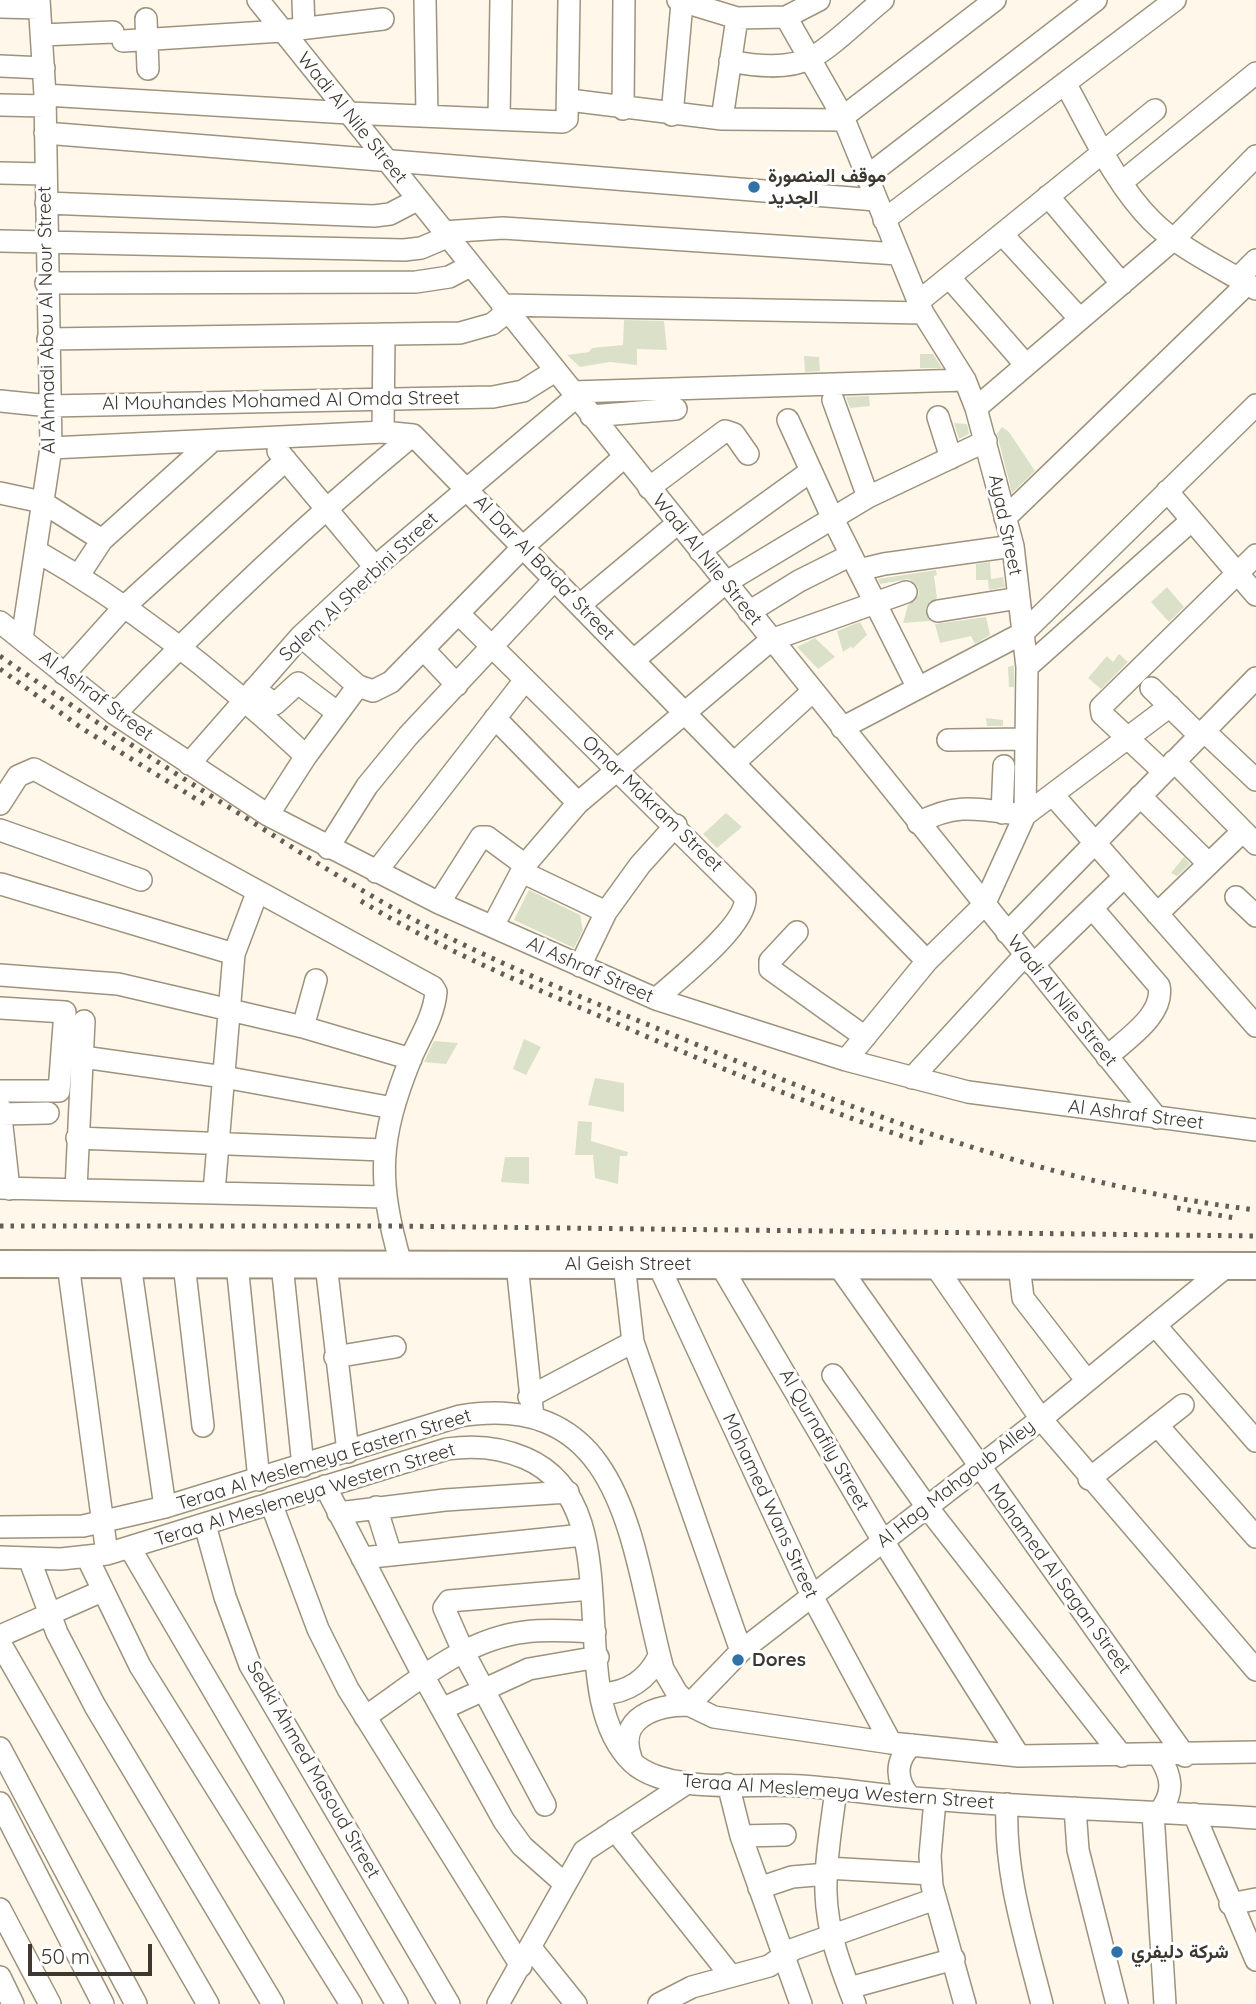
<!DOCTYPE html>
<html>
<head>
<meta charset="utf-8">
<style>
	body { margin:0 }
	#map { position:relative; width:1256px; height:2004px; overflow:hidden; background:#fff8ea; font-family:Quicksand,sans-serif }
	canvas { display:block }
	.scale { position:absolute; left:28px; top:1944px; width:124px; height:32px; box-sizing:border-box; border:4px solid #3c382f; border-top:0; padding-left:9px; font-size:21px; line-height:24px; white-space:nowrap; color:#3c382f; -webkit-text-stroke:5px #fff; paint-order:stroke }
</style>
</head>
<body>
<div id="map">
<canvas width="1256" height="2004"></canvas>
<div class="scale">50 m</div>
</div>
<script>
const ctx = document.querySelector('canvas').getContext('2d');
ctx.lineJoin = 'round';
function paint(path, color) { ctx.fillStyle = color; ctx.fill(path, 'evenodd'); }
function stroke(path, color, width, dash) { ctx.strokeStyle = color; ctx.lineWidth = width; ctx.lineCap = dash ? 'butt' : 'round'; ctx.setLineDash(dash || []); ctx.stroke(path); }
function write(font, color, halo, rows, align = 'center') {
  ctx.font = font + ' Quicksand,Vazirmatn,sans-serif'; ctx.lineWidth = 6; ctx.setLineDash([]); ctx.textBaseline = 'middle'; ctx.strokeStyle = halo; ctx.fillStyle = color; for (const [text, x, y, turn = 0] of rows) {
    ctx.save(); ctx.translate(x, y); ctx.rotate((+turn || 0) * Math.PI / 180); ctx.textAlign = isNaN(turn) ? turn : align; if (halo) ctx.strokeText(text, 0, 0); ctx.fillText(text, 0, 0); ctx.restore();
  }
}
const building = new Path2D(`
	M624,320L664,321L667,350L637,349V365L610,362L580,367L567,355L589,352L592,348L623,345Z
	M920,354H933L942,368H920Z
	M804,356L819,357L820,371L805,372Z
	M869,396L870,406L850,408L846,397Z
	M954,423L967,424L969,434L959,439Z
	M1002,427L1009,432L1035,471L1012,493L997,434Z
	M990,562L991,579L1003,577L1005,587L989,590L988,580H976V564Z
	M936,570L937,575L934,576L937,598L926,607L930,621L903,623L908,605L919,595L918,587L909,579L880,584L878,579Z
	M1167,587L1184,607L1169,622L1151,602Z
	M986,617L990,635L975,644L971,636L940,643L935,624Z
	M860,622L867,635L852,649V646L843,652L837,631Z
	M815,638L835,657L818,669L797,647Z
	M1119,654L1128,662L1101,689L1088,678L1107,656L1113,662Z
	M1014,665V687H1009L1008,667Z
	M986,718L1003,720V726H987Z
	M726,813L742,827L717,848L703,834Z
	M1184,857L1190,864L1177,876L1171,873Z
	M529,890L580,915L583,930L574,948L514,920Z
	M524,1039L541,1047L526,1075L513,1069Z
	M434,1041L458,1043L446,1064L424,1062Z
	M595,1078L624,1083V1112L588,1105Z
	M578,1121L592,1122L591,1141L628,1152L627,1156H620L618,1184L595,1178L593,1155H575Z
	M505,1157H529V1184L501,1182Z`);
const minor = new Path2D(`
	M258,0L1157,1118
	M303,0L304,28
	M425,0L427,115
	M678,0L737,18L786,17L819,0
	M0,7L39,8
	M786,17L843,117L923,313L965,380L976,408L1013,546L1027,667L1025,815L984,905L927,961L846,1060
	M146,19L148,69
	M42,35L113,32
	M123,41L282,31L383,19
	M730,61C755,66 787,70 811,58C832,47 863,16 883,0
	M0,66L44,68
	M1065,83C1091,129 1114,183 1152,221C1180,249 1222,268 1256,289
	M45,95L349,113L563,122L567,119L569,0
	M569,100L722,119L844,120
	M0,105L45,106
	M623,109L624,0
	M672,115L682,3
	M843,117L995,0
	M499,119L501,0
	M722,119L737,18
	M45,133L876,200
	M0,173L45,174
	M866,177L1096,0
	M1122,182L1256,73
	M1048,196L1122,284
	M46,203L374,216L390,214L417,200
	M884,220L1175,0
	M443,232L503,228L898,254
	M1002,234L1080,319
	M0,241L404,250L421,248L447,237
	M949,277L1026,365
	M1238,278L1256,260
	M46,283L416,282L449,277L470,266
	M918,302L1155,110
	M502,305L923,313
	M48,339L460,333L492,324L507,312
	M572,392L965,380
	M833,400L868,497
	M0,401L50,406L493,397L523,391L555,371
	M976,408L1174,239L1256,156
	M591,416L676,409
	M938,417L951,458
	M788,420L833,519L918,688
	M383,432L384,334
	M51,448L383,432L413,435L927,961
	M278,451L375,567
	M649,488L725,431L734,434L748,454
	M1167,491L1256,595
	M0,493L42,502L102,540
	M1005,518L1247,284
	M36,551C135,607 223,678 306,756
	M700,551L811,471
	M859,570L884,564L1013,546
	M79,575L102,540L212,441
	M581,604L678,523
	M938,611L1019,598
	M749,612L799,581L851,555
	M459,614L745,897C749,924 677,980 656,999
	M0,622L115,714L268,815L439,903L656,999L846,1060L968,1092L1256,1130
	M301,636L358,686
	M22,639L51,448L45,95L39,0
	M424,650L457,685
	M634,660L725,583L868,497L986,441
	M1027,667L1192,520
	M64,674L125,606L286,460
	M1151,688L1200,736
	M254,689L275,704L298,683L338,713
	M115,714C209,615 308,522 413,435
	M495,718L578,803
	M842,728L1023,633L1256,405
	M1204,731L1256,780
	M948,740L1026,739
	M1174,761L1256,844
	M734,763L813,691
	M189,764L301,636L375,567L576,397
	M1164,772L1102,714L1101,707L1256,555
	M1053,795L1256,1026
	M1140,796L1209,864
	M0,804L18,776L34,769L433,987L436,992C434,1016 420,1037 411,1058C378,1140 377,1180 401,1264
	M1002,813L1004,766
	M268,815L306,756L358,686L373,691L391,682L524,546L624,457
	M918,823C959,801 981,810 1025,815L1170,706
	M0,830L141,880
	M328,848L367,786L408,736L555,579
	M376,872L525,680
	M522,872L606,912
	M1,884L234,954
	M1236,897L1256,916
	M439,903L481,837H487L525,865
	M1092,908L1159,986C1165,1015 1126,1039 1107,1057
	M1157,914L1243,831
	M493,926L525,865L578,803L771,640L906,592
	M797,932L770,961V969L865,1037
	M1007,933L1256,678
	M1033,965L1124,877
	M580,966L606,912L640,865L676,825
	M0,975L118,984L303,1027L411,1059
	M0,1008L65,1012L59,1091H0
	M303,1027L316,980
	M62,1054L224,1077L393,1108
	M912,1078L1025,955
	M0,1108L9,1189
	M1,1114L48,1113
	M77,1138L383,1150
	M0,1188L384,1197
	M76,1189L84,1021
	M214,1192L234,954L257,893
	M68,1264L107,1554
	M130,1264L165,1507
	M184,1264L203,1426
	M237,1264L259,1480
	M282,1264L303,1466
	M326,1264L348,1452
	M517,1264L533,1417
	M624,1264L633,1342L741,1651
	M658,1264L812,1596L891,1743
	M720,1264L883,1541L1019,1756
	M837,1264L1185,1756
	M934,1264L1041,1419L1256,1670
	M1019,1265L1023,1298L1087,1381
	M1155,1325L1256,1441
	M335,1357L395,1347
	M833,1375L927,1507L1122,1756
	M529,1397L633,1342
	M1157,1425L1256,1537
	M1089,1479L1183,1405
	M325,1486L424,1677L504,1821L522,1846L565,1884
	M271,1503L318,1629L348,1689L521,1966
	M376,1507L391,1555
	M338,1513L445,1500L568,1492
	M205,1525L225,1597L250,1665L449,2004
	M0,1527L83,1526L165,1507L460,1416C628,1389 631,1552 663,1669L677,1693L689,1705L714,1717L891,1743L1019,1756L1256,1752
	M130,1548L397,2004
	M0,1557L61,1559L107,1554L447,1449C474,1445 500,1447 525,1458C636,1505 558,1690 632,1762C645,1775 669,1781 686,1783C724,1789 764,1783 802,1786C845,1789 887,1796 929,1799C1038,1808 1147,1811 1256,1818
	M87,1557L140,1666L351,2004
	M29,1558L57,1633L95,1706L273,2004
	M362,1558L583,1535
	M0,1636L102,1591
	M0,1643L208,2004
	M602,1694C629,1692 647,1680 659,1656
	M442,1709L529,1669L598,1657
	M365,1717C414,1684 464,1639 525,1632C548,1629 572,1631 595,1632
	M0,1748L136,2004
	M1159,1756C1172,1776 1175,1793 1159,1812
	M631,1758C616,1717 657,1705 689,1705L741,1651L1041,1419L1227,1266
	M728,1784L741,1836L801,2004
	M836,1789C832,1823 825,1859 826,1893C827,1932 841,1968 855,2004
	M910,1797C895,1780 895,1760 912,1745
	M935,1800L930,1856L932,1886L965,2004
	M0,1803L103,2004
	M1007,1804C1004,1874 1025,1937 1042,2004
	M545,1805L463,1651L444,1608L449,1601L591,1589
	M1075,1808L1078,1850L1117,2004
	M1153,1813L1165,2004
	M1194,1814L1256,1960
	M615,1830L731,1976
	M741,1836L785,1835
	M827,1868L931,1874
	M759,1888L792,1877L827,1874
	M1230,1904L1256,1899
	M0,1909L50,2004
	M531,1948L576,2004
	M0,1977L13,2004
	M849,1988L954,1959
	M498,2004L584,1851L687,1783
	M659,2004L692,1987L769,1966L794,1949L935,1899`);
const major = new Path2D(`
	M0,1264L1256,1266`);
const rail = new Path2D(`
	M0,656C78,711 157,762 238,813C295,849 352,886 411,918C508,970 614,1010 717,1053C890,1125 1068,1187 1256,1210
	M0,669L83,729L209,807
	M361,901C435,946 515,980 595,1014C704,1062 813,1107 926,1144
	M1177,1208L1235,1218
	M0,1226H390L1256,1236`);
const markers = [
	[754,187,7,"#3071a7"],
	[738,1660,7,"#3071a7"],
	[1117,1952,7,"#3071a7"]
];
const streetNames = [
	["Wadi Al Nile Street",352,118,51],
	["Al Ahmadi Abou Al Nour Street",47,320,-91],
	["Al Mouhandes Mohamed Al Omda Street",281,401,-1],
	["Ayad Street",1005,525,78],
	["Wadi Al Nile Street",707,560,51],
	["Al Dar Al Baida' Street",544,568,46],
	["Salem Al Sherbini Street",359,587,-43],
	["Al Ashraf Street",96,696,37],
	["Omar Makram Street",652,804,44],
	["Al Ashraf Street",590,970,24],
	["Wadi Al Nile Street",1062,1001,51],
	["Al Ashraf Street",1136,1115,7],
	["Al Geish Street",628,1264],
	["Al Qurnafily Street",824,1440,60],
	["Teraa Al Meslemeya Eastern Street",324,1460,-17],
	["Al Hag Mahgoub Alley",956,1484,-38],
	["Teraa Al Meslemeya Western Street",305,1495,-17],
	["Mohamed Wans Street",770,1506,65],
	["Mohamed Al Sagan Street",1059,1579,54],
	["Sedki Ahmed Masoud Street",313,1770,60],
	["Teraa Al Meslemeya Western Street",838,1792,4]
];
const poiNames = [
	["موقف المنصورة",768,176],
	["الجديد",768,198],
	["Dores",752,1660],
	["شركة دليفري",1131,1952]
];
paint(building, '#dbe0c8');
stroke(minor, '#9d937d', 24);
stroke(major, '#9d937d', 30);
stroke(minor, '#fff', 21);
stroke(major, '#fff', 26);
stroke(rail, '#635e54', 5, [3.5, 7]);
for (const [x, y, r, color] of markers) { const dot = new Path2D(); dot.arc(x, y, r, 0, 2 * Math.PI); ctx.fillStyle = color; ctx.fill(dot); stroke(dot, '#fff', 2.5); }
write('19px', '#3c382f', '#fff', streetNames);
write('bold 19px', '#3c382f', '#fff', poiNames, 'left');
</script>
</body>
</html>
